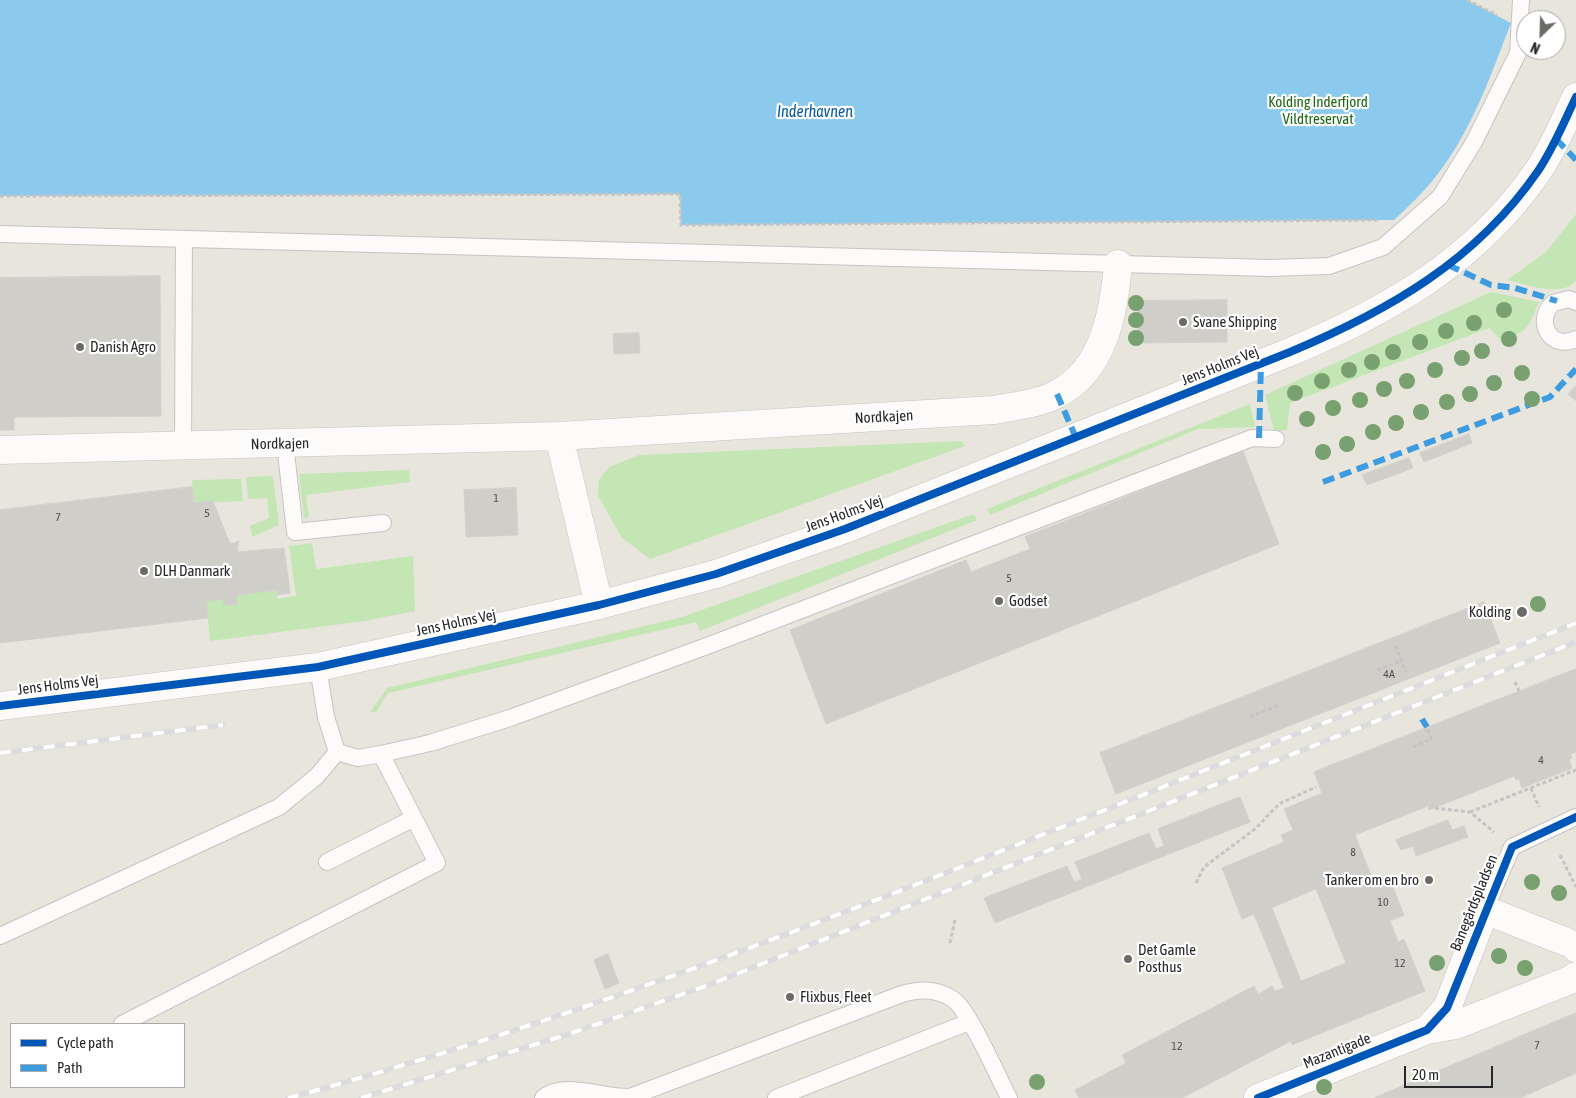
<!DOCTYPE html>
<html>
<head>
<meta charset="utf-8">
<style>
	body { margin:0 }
	#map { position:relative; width:1576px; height:1098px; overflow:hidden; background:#e8e5dd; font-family:"Asap Condensed",sans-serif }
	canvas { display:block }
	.legend { position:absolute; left:10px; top:1023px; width:175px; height:65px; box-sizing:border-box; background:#fff; border:1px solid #a9a9a9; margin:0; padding:6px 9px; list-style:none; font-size:15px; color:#282828 }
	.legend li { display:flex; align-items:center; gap:10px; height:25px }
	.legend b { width:25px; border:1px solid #a9a9a9 }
	.north { position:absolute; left:1516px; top:10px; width:50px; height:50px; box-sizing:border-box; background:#fff; border:1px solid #a9a9a9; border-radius:50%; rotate:204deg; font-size:14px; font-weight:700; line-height:20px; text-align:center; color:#282828 }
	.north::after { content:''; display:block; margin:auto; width:18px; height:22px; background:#6b6a67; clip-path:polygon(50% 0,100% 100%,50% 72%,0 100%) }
	.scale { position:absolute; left:1404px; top:1066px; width:89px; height:22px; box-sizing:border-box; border:2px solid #282828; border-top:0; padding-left:6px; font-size:15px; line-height:18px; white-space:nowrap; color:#282828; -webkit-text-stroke:4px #fff; paint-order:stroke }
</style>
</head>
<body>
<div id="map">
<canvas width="1576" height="1098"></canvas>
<ul class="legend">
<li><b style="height:6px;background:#0057b8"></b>Cycle path</li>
<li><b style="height:6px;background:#3d9ce0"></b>Path</li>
</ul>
<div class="north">N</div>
<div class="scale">20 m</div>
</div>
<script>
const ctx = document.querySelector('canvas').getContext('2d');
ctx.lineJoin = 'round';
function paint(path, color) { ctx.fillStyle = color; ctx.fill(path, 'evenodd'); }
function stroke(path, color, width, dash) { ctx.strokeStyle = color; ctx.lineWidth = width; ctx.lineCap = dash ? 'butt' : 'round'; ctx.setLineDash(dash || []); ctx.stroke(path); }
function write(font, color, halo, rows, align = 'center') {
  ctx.font = font + ' "Asap Condensed",sans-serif'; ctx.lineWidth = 4.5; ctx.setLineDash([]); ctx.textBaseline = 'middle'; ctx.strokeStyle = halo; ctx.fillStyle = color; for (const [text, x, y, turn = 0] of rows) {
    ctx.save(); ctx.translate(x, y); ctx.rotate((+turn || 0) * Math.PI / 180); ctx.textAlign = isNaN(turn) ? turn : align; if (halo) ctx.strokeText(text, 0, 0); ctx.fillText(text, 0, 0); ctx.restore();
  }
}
const green = new Path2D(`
	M1576,214V281C1561,298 1526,284 1507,280L1547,251Z
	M1491,292L1539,302C1528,327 1529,332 1501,340L1489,328L1290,403L1287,430L1274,431L1265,395Z
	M1250,404L1255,427L1198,429L990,515L987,509Z
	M962,441L965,446L650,559L622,538L598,496L599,480L609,467L639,455Z
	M409,470L410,482L306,495L309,517L304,518L299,474Z
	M273,476L279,525L252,537L250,526L269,518L267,498L248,499L246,477Z
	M241,479L243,501L194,503L192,480Z
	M974,514L977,520L700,631L696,622L388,693L376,712H370L387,688L682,617Z
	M312,543L316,569L413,556L415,611L365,621L210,641L206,601L223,599L237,603V595L277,590V599L296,596L289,546Z`);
const water = new Path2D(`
	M0,0H1467L1511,23C1491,75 1472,130 1437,175C1424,192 1409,206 1394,220L681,225L680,194L0,196Z`);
const building = new Path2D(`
	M160,276L161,416L14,417V430H0V278Z
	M1227,300V342L1138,343V301Z
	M639,333L640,353L614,354L613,334Z
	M1576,386V401L1568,394Z
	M1469,434L1472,443L1424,462L1420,453Z
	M1243,451L1279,544L826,724L790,630L966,560L971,572L1030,549L1025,537Z
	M1409,458L1413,468L1367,485L1362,475Z
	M192,487L194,503L213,501L230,544L239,541L237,552L284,548L290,593L277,595V590L237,595V604L224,605L223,599L206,601L208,618L0,643V510Z
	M516,488L518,535L466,537L464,490Z
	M1484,602L1500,643L1116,794L1100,753Z
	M1576,669V752L1570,754L1572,758L1569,759L1572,768L1522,788L1519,779L1516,780L1514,776L1429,810L1428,806L1355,835L1373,880L1388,875L1404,915L1390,921L1398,942L1404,939L1425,991L1292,1045L1291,1041L1182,1098H1079L1075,1090L1126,1063L1122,1055L1254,986L1258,994L1272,986L1275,991L1284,988L1254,914L1242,919L1222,868L1284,842L1281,835L1293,830L1284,809L1322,793L1314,772ZM1316,889L1346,963L1301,981L1272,908Z
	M1240,797L1250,822L995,923L984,898L1067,866L1074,882L1082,879L1075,862L1149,833L1156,849L1164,846L1158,829Z
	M1448,820L1452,830L1464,826L1468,837L1416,856L1413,846L1401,850L1396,840Z
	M608,954L619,983L605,989L594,960Z
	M1576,1013V1073L1520,1098H1374Z`);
const path = new Path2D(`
	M1467,0L1497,15
	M0,196L680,194L681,225L1377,220
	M1396,646L1406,672
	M1377,670L1401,661
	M1515,682L1519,691
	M1250,717L1279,705
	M1413,747L1431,739L1427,727
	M1531,788L1539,807
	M1435,808L1470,812L1494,832
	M1470,812L1576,770
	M1560,855L1576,887
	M1196,883L1204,867L1255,829L1279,804L1316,787
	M950,943L955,919`);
const lane = new Path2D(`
	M0,234L1270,268L1329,266L1383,247L1440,197L1474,142L1518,53L1521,0
	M1576,302L1569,299L1553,303C1534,322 1551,351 1576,339
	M285,444L295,532L383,523
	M183,446L184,239
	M318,667L326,717L337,752L358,758L381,754L430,743L510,718L707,646L1252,438L1276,439
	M327,862L414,818
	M1485,910L1512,847L1576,817
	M0,936L279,807L317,776L337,752
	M122,1024L437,863L381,754
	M543,1098C563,1080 603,1098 630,1097L902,994C919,989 938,988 954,1000C970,1012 998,1077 1009,1098
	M776,1098L969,1022`);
const street = new Path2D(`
	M559,436L599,605
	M0,450L559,436L994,410C1014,406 1039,404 1057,394C1104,370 1114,312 1118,264
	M1427,1030L1447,1008L1485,910L1574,945L1576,948
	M1258,1098L1427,1030L1456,1025L1570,980L1576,976`);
const secondary = new Path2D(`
	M0,706L318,667L599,605L716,574L845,529L1290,352C1388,311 1476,261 1538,171C1553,149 1564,122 1576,97`);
const rail = new Path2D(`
	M0,753L223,725
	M288,1098C540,1030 782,938 1024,842C1208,769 1392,696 1576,623
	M361,1098L569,1034L706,986L1576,642`);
const quiet = new Path2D(`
	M1556,139L1576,160
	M1448,265L1491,285L1515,288L1557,301
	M1057,394L1076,438
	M1259,438L1261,364
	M1323,482L1550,397L1576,369
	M1422,719L1427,727`);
const cycleway = new Path2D(`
	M0,706L318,667L599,605L716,574L845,529L1290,352C1388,311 1476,261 1538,171C1553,149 1564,122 1576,97
	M1258,1098L1427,1030L1447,1008L1512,847L1576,817`);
const trees = [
	[1136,303],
	[1504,310],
	[1136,320],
	[1474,323],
	[1446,331],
	[1136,338],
	[1509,339],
	[1420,342],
	[1482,351],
	[1393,352],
	[1462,358],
	[1372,362],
	[1349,370],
	[1435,370],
	[1522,373],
	[1322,381],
	[1407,381],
	[1494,383],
	[1384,389],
	[1295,393],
	[1470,394],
	[1532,399],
	[1360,400],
	[1447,402],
	[1333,408],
	[1421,412],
	[1307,419],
	[1396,423],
	[1373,432],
	[1347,444],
	[1323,452],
	[1538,604],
	[1532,882],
	[1559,893],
	[1499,956],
	[1437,963],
	[1525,968],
	[1037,1082],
	[1324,1087]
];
const markers = [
	[1183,322,5,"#6b6a67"],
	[80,347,5,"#6b6a67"],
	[144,571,5,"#6b6a67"],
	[999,601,5,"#6b6a67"],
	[1522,612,6,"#6b6a67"],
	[1429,880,5,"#6b6a67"],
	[1128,959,5,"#6b6a67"],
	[790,997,5,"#6b6a67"]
];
const numberNames = [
	["1",496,498],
	["5",207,513],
	["7",58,517],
	["5",1009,578],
	["4A",1389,674],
	["4",1541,760],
	["8",1353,852],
	["10",1383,902],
	["12",1400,963],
	["7",1537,1045],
	["12",1177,1046]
];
const parkNames = [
	["Kolding Inderfjord",1318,102],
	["Vildtreservat",1318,119]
];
const poiNames = [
	["Svane Shipping",1193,322],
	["Danish Agro",90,347],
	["DLH Danmark",154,571],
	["Godset",1009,601],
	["Kolding",1511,612,"right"],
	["Tanker om en bro",1419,880,"right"],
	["Det Gamle",1138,950],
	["Posthus",1138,967],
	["Flixbus, Fleet",800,997]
];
const streetNames = [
	["Jens Holms Vej",1220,366,-22],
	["Nordkajen",884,417,-3],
	["Nordkajen",280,444,-1],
	["Jens Holms Vej",844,514,-20],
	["Jens Holms Vej",456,623,-12],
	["Jens Holms Vej",58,685,-7],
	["Banegårdspladsen",1474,903,-68],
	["Mazantigade",1337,1051,-22]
];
const waterNames = [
	["Inderhavnen",815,112]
];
paint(green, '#c3e6b4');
paint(water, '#8ccaed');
paint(building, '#d0cec9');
stroke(building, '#d3d0ca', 1);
stroke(lane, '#c5c4c3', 18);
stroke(street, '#c5c4c3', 29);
stroke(secondary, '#c5c4c3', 29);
stroke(path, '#c5c4c3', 3, [4, 2.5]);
stroke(lane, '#fcfbfa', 16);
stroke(street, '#fcfbfa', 28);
stroke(secondary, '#fcfbfa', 28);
stroke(rail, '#dcdcde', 5.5);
stroke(rail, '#fff', 4, [11]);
stroke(quiet, '#3d9ce0', 6, [12, 6]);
stroke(cycleway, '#0057b8', 8);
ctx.fillStyle = '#79a070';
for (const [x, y] of trees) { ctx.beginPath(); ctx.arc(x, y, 8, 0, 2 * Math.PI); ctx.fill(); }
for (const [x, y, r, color] of markers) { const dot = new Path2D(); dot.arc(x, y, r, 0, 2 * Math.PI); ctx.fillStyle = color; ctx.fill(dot); stroke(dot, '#fff', 2); }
write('12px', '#535251', null, numberNames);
write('15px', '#1e6816', '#fff', parkNames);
write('15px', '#282828', '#fff', poiNames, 'left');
write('15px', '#282828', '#fff', streetNames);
write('italic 16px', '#06599e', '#fff', waterNames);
</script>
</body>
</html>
